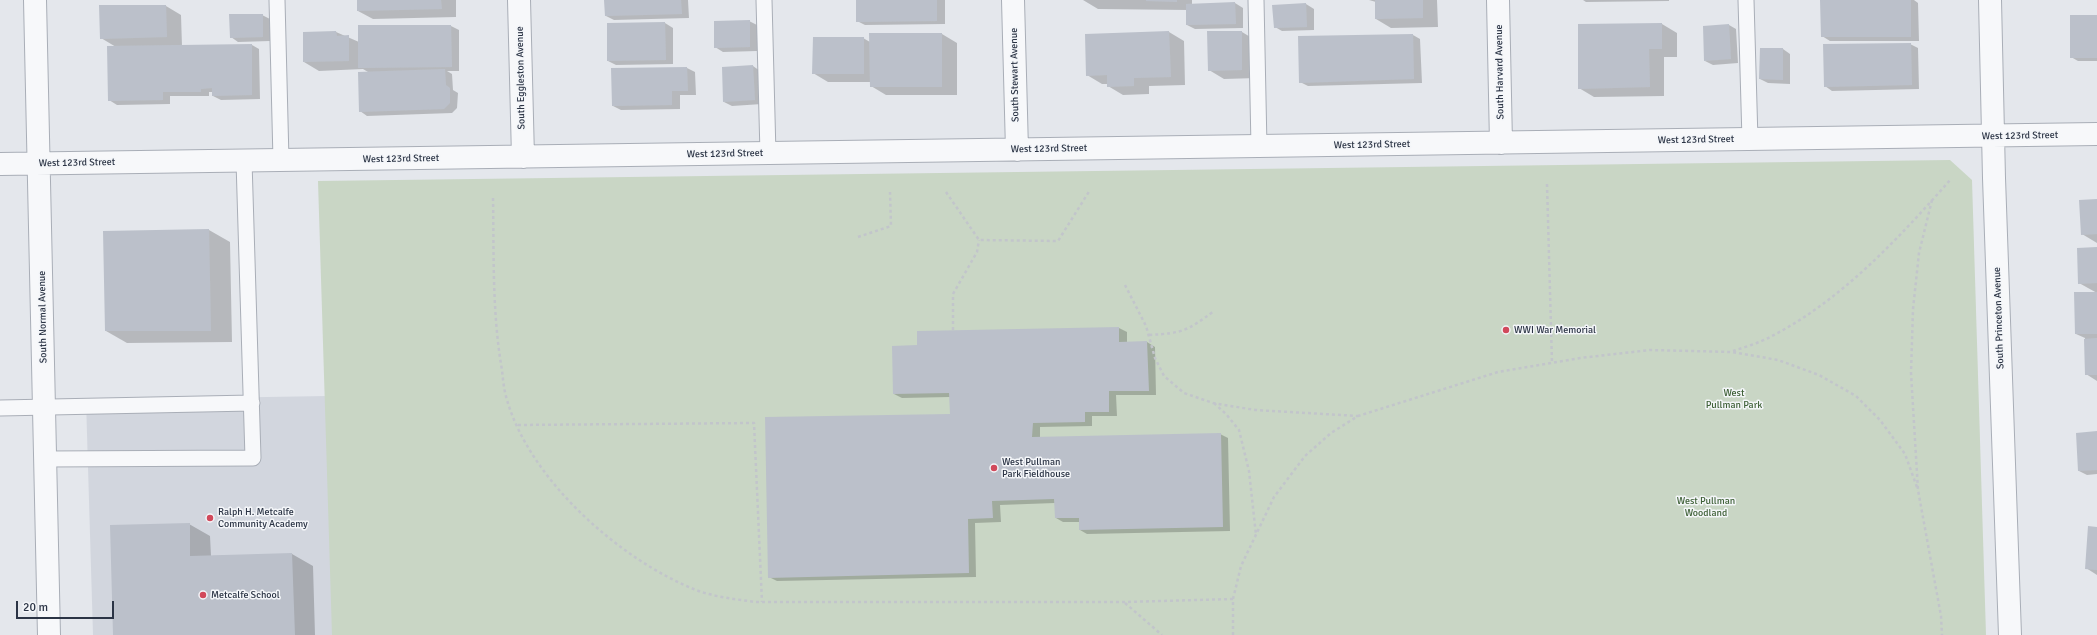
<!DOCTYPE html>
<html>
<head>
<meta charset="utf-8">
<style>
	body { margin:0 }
	#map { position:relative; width:2097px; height:635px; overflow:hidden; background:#e4e7ec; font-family:Signika,sans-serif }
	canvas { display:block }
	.scale { position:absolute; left:16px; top:601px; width:98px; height:18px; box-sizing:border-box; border:2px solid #2b3445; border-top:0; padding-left:5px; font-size:12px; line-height:14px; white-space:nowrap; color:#2b3445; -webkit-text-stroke:3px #f4f6f9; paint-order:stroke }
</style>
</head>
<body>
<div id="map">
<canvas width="2097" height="635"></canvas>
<div class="scale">20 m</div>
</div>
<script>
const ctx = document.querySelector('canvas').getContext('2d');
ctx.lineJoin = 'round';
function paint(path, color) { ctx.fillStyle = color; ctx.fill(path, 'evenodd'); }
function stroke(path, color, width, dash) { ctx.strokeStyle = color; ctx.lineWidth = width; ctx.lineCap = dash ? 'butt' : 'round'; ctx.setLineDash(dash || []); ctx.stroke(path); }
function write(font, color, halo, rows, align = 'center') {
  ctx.font = font + ' Signika,sans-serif'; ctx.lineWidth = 3; ctx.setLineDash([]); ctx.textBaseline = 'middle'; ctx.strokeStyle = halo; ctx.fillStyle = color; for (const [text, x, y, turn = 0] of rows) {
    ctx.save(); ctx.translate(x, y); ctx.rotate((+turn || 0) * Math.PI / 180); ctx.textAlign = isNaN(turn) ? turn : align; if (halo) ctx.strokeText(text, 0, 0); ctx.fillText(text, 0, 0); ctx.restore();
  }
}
const built = new Path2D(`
	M327,396L333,635H93L86,400Z`);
const green = new Path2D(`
	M1950,160L1972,180L1986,635H332L318,181Z`);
const shadow = new Path2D(`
	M358,0H456V17L373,19L358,11Z
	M605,0H688L689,18L614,20L606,16Z
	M857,0H945V24L865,25L857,21Z
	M1083,0H1192V5L1235,3L1243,8V28L1195,29L1187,25V10L1098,9Z
	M1369,0H1437L1438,27L1391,28L1376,19V2Z
	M1583,0H1669V1L1586,2Z
	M1821,0H1914L1918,3L1919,41H1830L1822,36Z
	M1306,4L1314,9V30L1282,31L1275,27Z
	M100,6H166L181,15L182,46L252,45L259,49L260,99L221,100L213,96V92H209V96H170V104L117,105L109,100L116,47L101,38Z
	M262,15L270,19V41L238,42L231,37Z
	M2097,16V61H2078L2071,57Z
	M749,21L757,25V51L723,52L715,47Z
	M665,23L673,28V64L616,65L608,61Z
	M1662,24L1677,33V57H1664V96L1594,97L1579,88V25Z
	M1729,25L1736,29L1738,63L1713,65L1705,61Z
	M451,26L459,30V71H447L452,74L453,90L458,93L457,108L452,113L367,116L360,111L368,72L363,69L319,71L304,62L336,32L359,42Z
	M1169,32L1184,41L1185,85L1149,86V94L1123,95L1108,86V84H1102L1087,75Z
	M1242,32L1257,41V78L1224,79L1209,70Z
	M942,34L957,43V95H886L871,86V82H828L813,73L863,38L870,42Z
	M1413,35L1420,39L1422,83L1308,86L1300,82Z
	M1910,44L1918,48L1919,89L1832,91L1825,86Z
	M1783,49L1790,54V84L1768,83L1760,79Z
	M753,66L760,71L762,104L732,106L724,102Z
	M687,68L695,72L696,95H680V109L621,110L613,106Z
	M2097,200V243L2082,234Z
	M209,230L230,242L232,342L127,343L106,331Z
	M2097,248V381L2086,374L2085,338L2076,334L2097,293L2079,283Z
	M1119,328L1127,332V343L1147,342L1155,347L1156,395H1116L1117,416H1092V426L1040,427V438L1220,434L1228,438L1230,531L1087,534L1080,530V522H1063L1056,518L1055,503L1000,505L1001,522L975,523L976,577L777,581L769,577L951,414L950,397L902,398L894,394L918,346Z
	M2097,432V474L2087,475L2079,471Z
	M189,524L210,536L211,556L292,554L313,566L315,635H114Z
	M2097,528V575L2086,568Z`);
const building = new Path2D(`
	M357,0H441L442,9L357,11Z
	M604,0H681L682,14L605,16Z
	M856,0H937V21L856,22Z
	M1146,0H1177V2L1146,1Z
	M1375,0H1423V18L1375,19Z
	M1820,0H1911V37H1821Z
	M1235,2L1236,24L1186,25V4Z
	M1306,3L1307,27L1274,28L1272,5Z
	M99,5H166L167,37L100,39Z
	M229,14H263V37L230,38Z
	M2070,15H2097V58H2070Z
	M750,20V47L714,48V21Z
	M665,22L666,60L607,61V23Z
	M1662,23V49H1649L1650,87L1578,89V24Z
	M1729,24L1731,59L1704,61L1703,26Z
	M358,25H451L452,67L358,68Z
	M336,31L337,36L349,35V61L303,62V32Z
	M1169,31L1171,77L1134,78V86L1107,87V75L1086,76L1085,34Z
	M1207,31H1242V70L1208,71Z
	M869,33H942V87H870Z
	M1413,34L1414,79L1299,83L1298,36Z
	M813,37H864V74H812Z
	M1911,43L1912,85L1824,87L1823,44Z
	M252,44V95L212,96V88L201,89V92H163V100L108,101L107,46Z
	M1760,48H1783V80L1759,79Z
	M753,65L755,100L723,102L722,67Z
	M687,67L688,91H672V105L612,106L611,68Z
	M445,69L446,85L450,88V103L444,109L359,112L358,72Z
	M2097,199V234L2081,235L2079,200Z
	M209,229L211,331H105L103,231Z
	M2097,247V283L2078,284L2077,248Z
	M2074,292H2097V334H2075Z
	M1119,327V342L1147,341L1149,391H1109V412H1085V422L1033,423L1032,437L1221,433L1223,527L1079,530V518H1055L1054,499L992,501L993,518L968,519L969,573L768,578L765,417L950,414L949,393L893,394L892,346L917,345V331Z
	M2097,338V375H2085L2084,339Z
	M2097,431V470L2078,471L2076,433Z
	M190,523V556L292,553L295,635H113L110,525Z
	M2088,526L2097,527V570L2085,569Z`);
const path = new Path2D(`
	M1547,184L1552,363
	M946,192L979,240L1058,241L1090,190
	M493,198C494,255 492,313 502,370C503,380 504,390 507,400C530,480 620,560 696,590C714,597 735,599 755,602H1124L1233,599
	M1932,200L1919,253L1913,309L1911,373L1918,490L1941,616L1942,635
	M858,237L891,226L890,192
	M1125,285L1146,326L1155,358L1164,376L1184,393L1213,403L1255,410L1358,416
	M953,330V294L977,252L979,240
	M1149,335C1183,333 1187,331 1214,311
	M1733,351C1745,347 1759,343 1770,337C1841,301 1899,238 1951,179
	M1214,403L1226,414L1239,430L1249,471L1256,535
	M518,425L754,423L762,602
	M1125,603L1162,635
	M1233,635V599L1241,566L1274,497L1305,456L1331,433L1358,416L1498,372L1580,358L1650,350L1732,352L1778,360L1819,375L1856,396L1880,420L1905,454L1918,490`);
const lane = new Path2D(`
	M277,0L281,160
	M764,0L768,154
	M1256,0L1259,147
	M1746,0L1750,140
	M0,408L252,403
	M46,459L253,458L244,161`);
const street = new Path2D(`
	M35,0L49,635
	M519,0L523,157
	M1013,0L1017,150
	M1498,0L1501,143
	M1990,0L1994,178L2010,635
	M0,164L2097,134`);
const markers = [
	[1506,330,4,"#d1495b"],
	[994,468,4,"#d1495b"],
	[210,518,4,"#d1495b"],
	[203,595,4,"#d1495b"]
];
const streetNames = [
	["South Harvard Avenue",1500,72,-91],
	["South Stewart Avenue",1015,75,-91],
	["South Eggleston Avenue",521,78,-91],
	["West 123rd Street",2020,136,-1],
	["West 123rd Street",1696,140,-1],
	["West 123rd Street",1372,145,-1],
	["West 123rd Street",1049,149,-1],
	["West 123rd Street",725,154,-1],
	["West 123rd Street",401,159,-1],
	["West 123rd Street",77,163,-1],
	["South Normal Avenue",43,317,-91],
	["South Princeton Avenue",1999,318,-92]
];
const poiNames = [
	["WWI War Memorial",1514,330],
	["West Pullman",1002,462],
	["Park Fieldhouse",1002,474],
	["Ralph H. Metcalfe",218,512],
	["Community Academy",218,524],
	["Metcalfe School",211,595]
];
const parkNames = [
	["West",1734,393],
	["Pullman Park",1734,405],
	["West Pullman",1706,501],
	["Woodland",1706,513]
];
paint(built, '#d2d6de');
paint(green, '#c9d6c5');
paint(shadow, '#0003');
paint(building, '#bbc0ca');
stroke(lane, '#a9aeb7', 17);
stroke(street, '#a9aeb7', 24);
stroke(path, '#c2c5cb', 2.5, [3, 3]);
stroke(lane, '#f7f8fa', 15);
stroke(street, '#f7f8fa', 22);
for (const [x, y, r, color] of markers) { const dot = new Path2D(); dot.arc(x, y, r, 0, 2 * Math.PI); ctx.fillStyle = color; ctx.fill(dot); stroke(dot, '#f4f6f9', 1.5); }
write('10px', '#2b3445', '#f4f6f9', streetNames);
write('10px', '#2b3445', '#f4f6f9', poiNames, 'left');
write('10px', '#3f6138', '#f4f6f9', parkNames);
</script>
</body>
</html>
